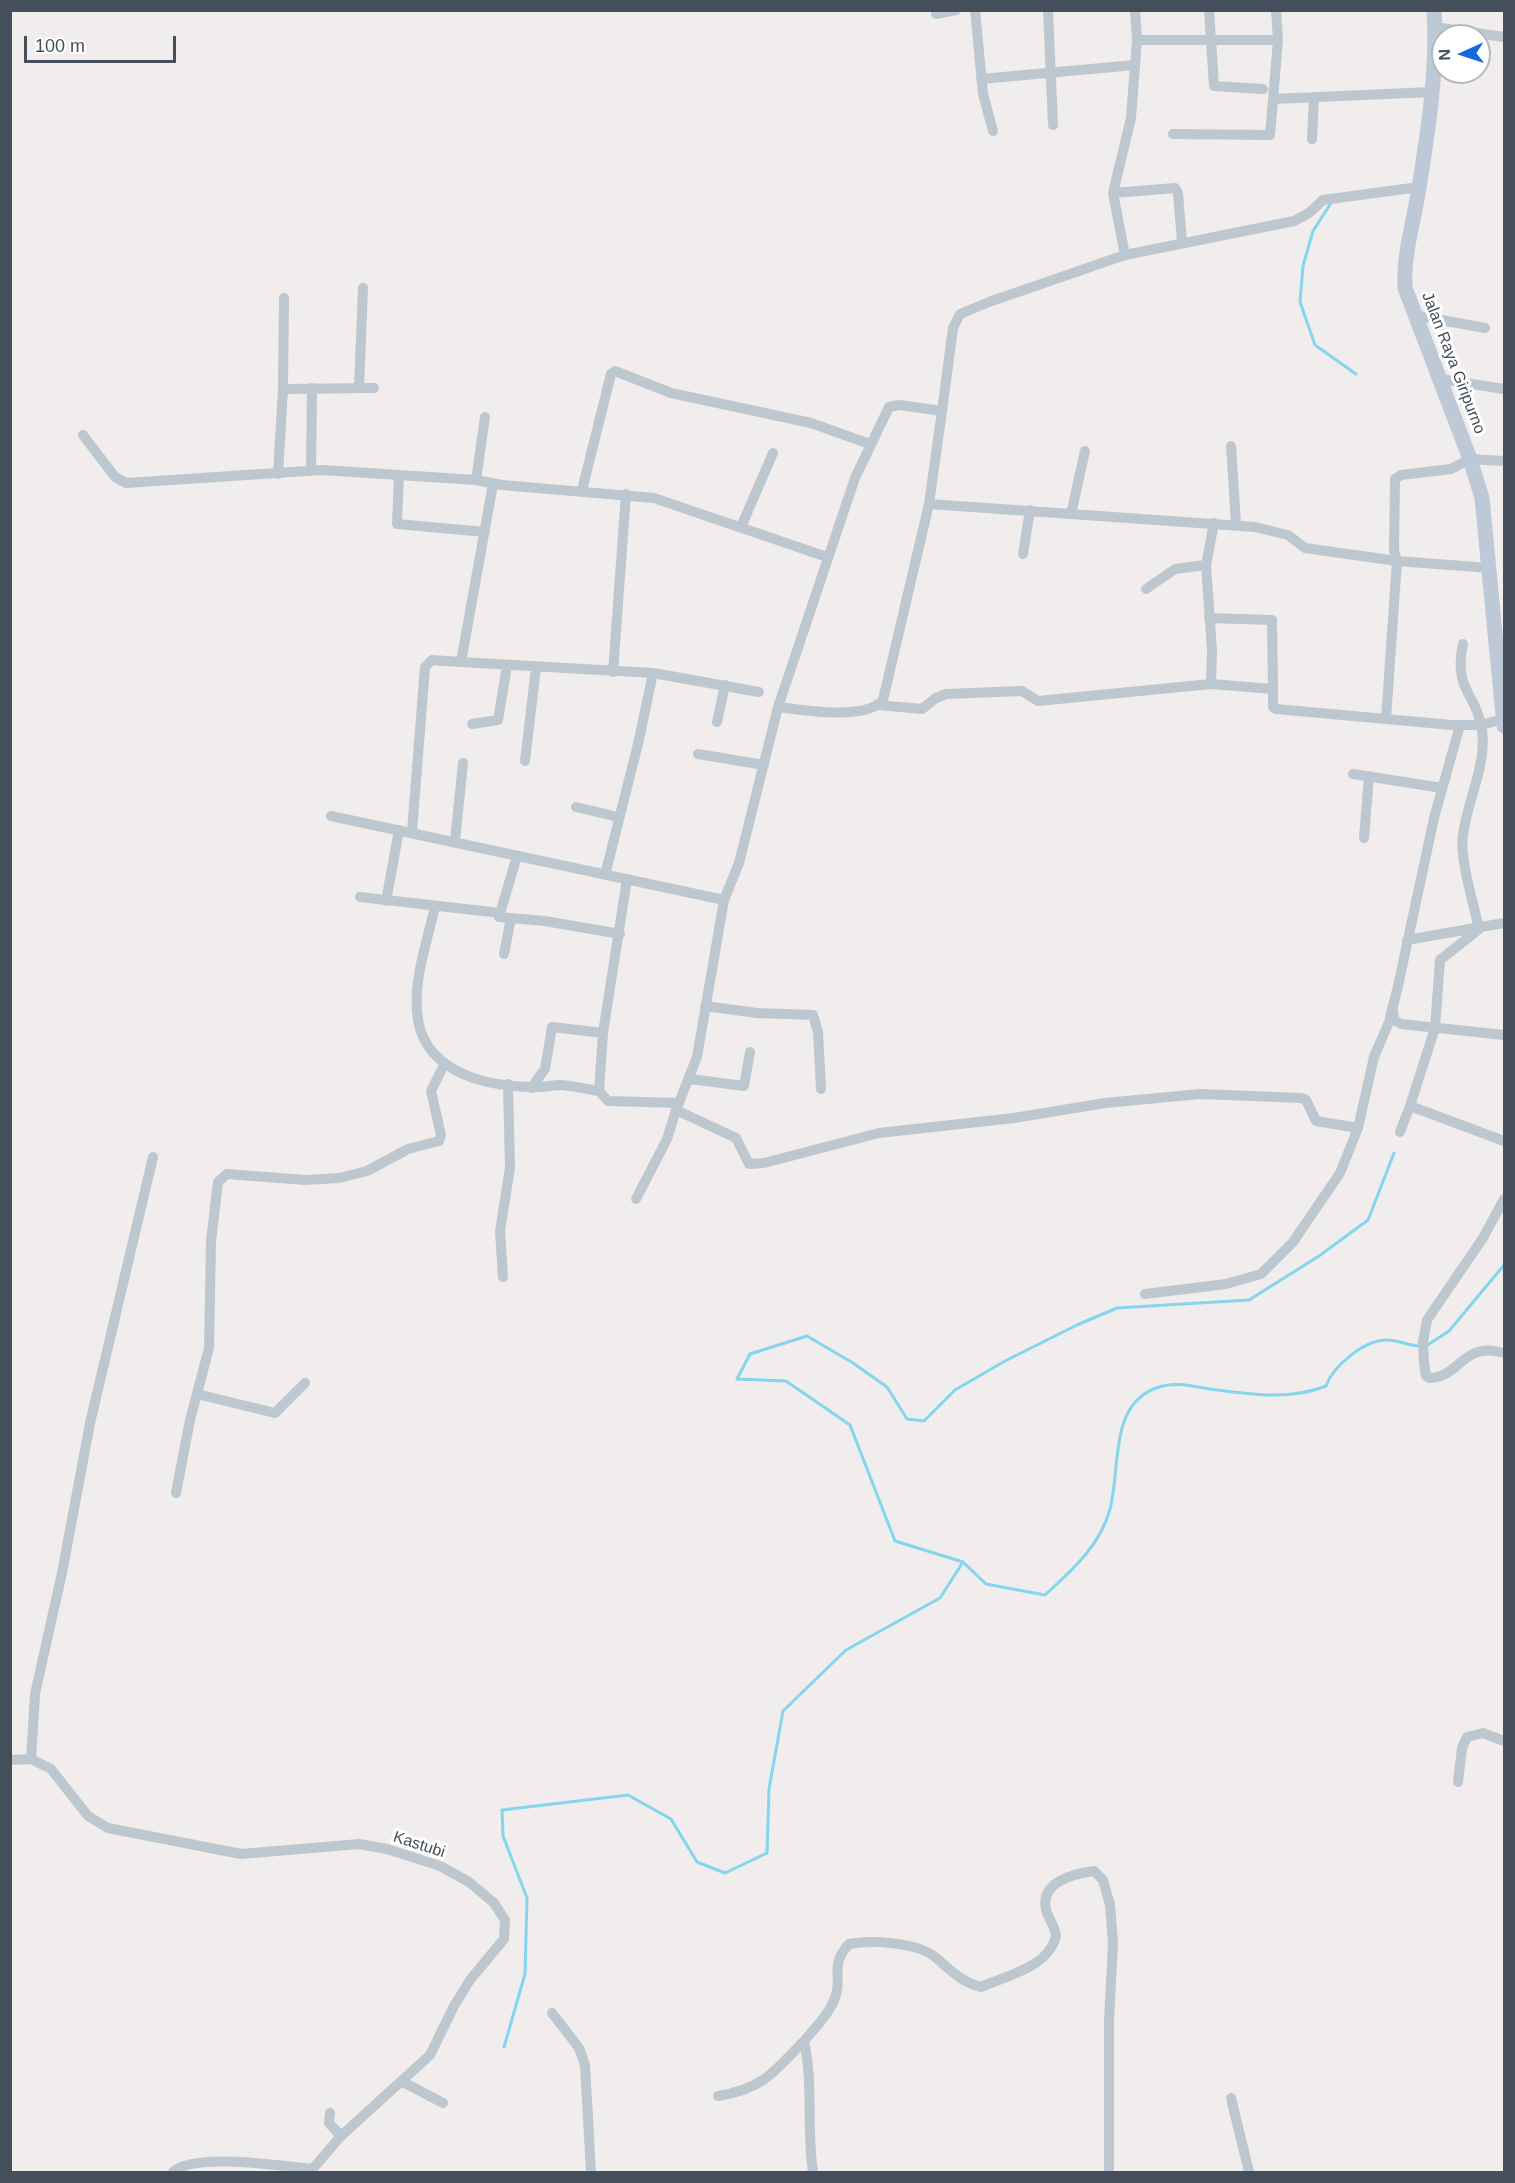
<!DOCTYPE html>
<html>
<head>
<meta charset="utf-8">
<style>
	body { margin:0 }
	#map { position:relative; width:1515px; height:2183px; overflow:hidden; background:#f0edec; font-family:Arial,sans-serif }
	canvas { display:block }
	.frame { position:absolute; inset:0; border:12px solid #454f5b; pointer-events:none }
	.north { position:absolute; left:1431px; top:24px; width:60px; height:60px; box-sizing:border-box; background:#fff; border:2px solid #b5b9bd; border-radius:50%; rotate:267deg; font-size:16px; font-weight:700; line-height:24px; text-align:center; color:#454f5b }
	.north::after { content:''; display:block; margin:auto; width:21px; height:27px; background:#1468e2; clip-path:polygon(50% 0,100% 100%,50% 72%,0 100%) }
	.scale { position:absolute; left:24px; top:36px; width:152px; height:27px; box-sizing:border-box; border:3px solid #454f5b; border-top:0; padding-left:8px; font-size:18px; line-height:21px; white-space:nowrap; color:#454f5b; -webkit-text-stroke:4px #fff; paint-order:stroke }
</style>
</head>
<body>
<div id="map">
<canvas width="1515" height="2183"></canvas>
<div class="frame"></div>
<div class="north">N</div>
<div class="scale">100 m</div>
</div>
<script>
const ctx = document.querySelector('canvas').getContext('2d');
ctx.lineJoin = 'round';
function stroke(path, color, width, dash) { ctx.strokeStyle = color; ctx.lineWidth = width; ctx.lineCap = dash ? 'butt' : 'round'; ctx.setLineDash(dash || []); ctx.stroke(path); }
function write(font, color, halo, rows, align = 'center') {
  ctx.font = font + ' Arial,sans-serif'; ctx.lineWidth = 6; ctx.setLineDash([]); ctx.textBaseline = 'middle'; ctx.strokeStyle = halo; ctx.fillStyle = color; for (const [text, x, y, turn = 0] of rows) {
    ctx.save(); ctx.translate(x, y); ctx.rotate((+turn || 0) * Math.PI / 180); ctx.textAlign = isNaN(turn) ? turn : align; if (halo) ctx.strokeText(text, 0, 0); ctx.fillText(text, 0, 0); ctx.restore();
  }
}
const stream = new Path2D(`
	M1331,203L1313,231L1303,266L1300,302L1315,345L1356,374
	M1426,1346L1449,1331L1504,1265
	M963,1562L986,1584L1045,1595C1072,1570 1100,1546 1110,1509C1121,1470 1108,1406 1156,1388C1175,1381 1191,1386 1210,1389C1248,1394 1289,1401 1326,1386C1333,1366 1365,1339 1388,1340C1398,1340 1408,1346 1420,1346
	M504,2047L525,1974L527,1898L503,1836L502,1810L628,1795L671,1819L697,1862L725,1873L767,1853L769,1789L783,1711L846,1650L940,1598L963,1562L895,1541L850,1425L786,1381L737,1379L750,1354L807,1336L853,1363L887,1387L907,1419L924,1421L955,1390L1005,1361L1077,1325L1117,1308L1249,1300L1319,1256L1368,1220L1394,1153`);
const minor = new Path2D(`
	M937,10L936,14L956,10
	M975,10L983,94L993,131
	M1048,10L1053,125
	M1209,10L1214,86L1263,89
	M1276,10L1278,40
	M1435,27L1504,37
	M1137,40H1278L1270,135L1173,134
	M981,79L1135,65
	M1273,99L1431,92
	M1312,139L1314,97
	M1113,193L1175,188L1178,193L1182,242
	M1125,255L1113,193L1131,118L1137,40L1135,10
	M284,298L283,389L374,388
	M1414,315L1485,328
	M1440,379L1504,389
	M359,388L363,288
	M942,411L929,504L883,700C865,721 802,710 778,707L855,478L889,407L899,405L942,411L953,328L960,314L989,302L1125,255L1294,221L1309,213L1323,200L1419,187
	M83,435L115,477L126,483L322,470L476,480L502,485L654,498L827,557
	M1231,446L1236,525
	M311,471L312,388
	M278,474L283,389
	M399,475L397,524L485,532
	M476,480L485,417
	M493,484L461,662L653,673L759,692
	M582,490L611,374L615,371L671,393L811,423L870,444
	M929,504L1255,527L1288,535L1305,548L1397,561L1490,568
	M1071,514L1085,451
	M741,527L773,453
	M1023,554L1030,510
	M1146,589L1175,569L1206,565
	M1209,618L1272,620L1273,689
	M1463,644C1453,691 1477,693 1482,731C1487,765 1467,801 1463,835C1459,857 1474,905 1479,929L1440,960L1435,1028L1410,1106L1504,1141
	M613,672L626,494
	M1211,684L1273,689V707L1276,709L1452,725H1481L1503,719
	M878,705L922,709L936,698L946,694L1022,691L1038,701L1211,684L1212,650L1206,565L1214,523
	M1386,719L1397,561L1394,550L1395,479L1401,475L1451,469L1470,459L1504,461
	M717,722L725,685
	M472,724L498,720L507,666
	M698,754L764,765
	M525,761L536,668
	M1353,774L1442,788
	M576,807L618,817
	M331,816L724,900L739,863L778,707
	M412,831L425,667L432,660L461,662
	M1364,838L1369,776
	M455,841L463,763
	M517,856L499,917L545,921L620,934
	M605,875L638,744L653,673
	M627,879L603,1033L599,1091L608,1101L679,1103
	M360,897L500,913
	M724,900L697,1057L676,1110L736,1138L749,1164L764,1163L879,1133L1014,1118L1105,1103L1200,1094L1301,1098L1306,1100L1316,1121L1358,1128L1374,1057L1389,1022L1398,986L1434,818L1460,725
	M386,901L399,830
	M435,906C428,939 414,977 417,1011C420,1069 480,1086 530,1087C539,1088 549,1086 558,1085C571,1085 586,1089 599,1091
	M1407,940L1504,923
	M504,954L511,918
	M705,1006L757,1013L813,1015L818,1032L821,1089
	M1393,1010L1394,1020L1401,1024L1504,1035
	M690,1079L744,1086L750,1052
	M531,1088L545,1069L552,1027L603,1033
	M1400,1132L1410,1106
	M636,1199L667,1139L676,1110
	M1504,1199L1483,1238L1427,1320L1423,1342L1424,1363L1426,1376L1430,1378C1462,1376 1462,1341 1504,1353
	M503,1277L500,1231L510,1168L508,1084
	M1145,1294L1226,1284L1261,1274L1293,1242L1340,1173L1358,1128
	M197,1394L275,1413L305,1383
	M176,1493L190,1420L209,1348L211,1241L218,1182L227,1174L305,1180L339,1178L367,1171L408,1149L439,1141L441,1135L431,1091L444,1065
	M31,1759L35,1694L62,1573L90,1423L153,1157
	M10,1760L31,1759L51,1769L88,1816L108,1828L241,1854L359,1844L387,1849L440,1866L469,1882L494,1903L505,1920L504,1939L470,1980L454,2006L430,2055L341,2136L310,2172
	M1458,1782L1462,1748L1467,1737L1483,1733L1504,1741
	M552,2013L579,2048L585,2065L591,2172
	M804,2041C815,2028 829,2014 835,1998C843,1979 829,1965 849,1944C871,1940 917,1942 935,1957C951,1970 959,1981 981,1987C1006,1976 1049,1967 1056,1936C1055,1927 1049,1919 1046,1910C1040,1882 1072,1874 1094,1871L1103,1880L1110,1905L1113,1943L1109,2020V2172
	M401,2081L443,2103
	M718,2096C763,2089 774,2072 804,2041C814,2088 806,2127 813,2172
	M1231,2098L1249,2172
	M330,2113L329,2123L341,2136
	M173,2172C194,2152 282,2166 312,2169`);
const secondary = new Path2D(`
	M1434,10C1438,68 1428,131 1419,188C1414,221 1403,254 1405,288L1470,459L1482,498L1504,726`);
const streetNames = [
	["Jalan Raya Giripurno",1453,363,69],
	["Kastubi",419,1845,18]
];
stroke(stream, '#84d5ee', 3);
stroke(minor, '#bdc7d0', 10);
stroke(secondary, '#bec9d7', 15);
write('16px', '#454f5b', '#fff', streetNames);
</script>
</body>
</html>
